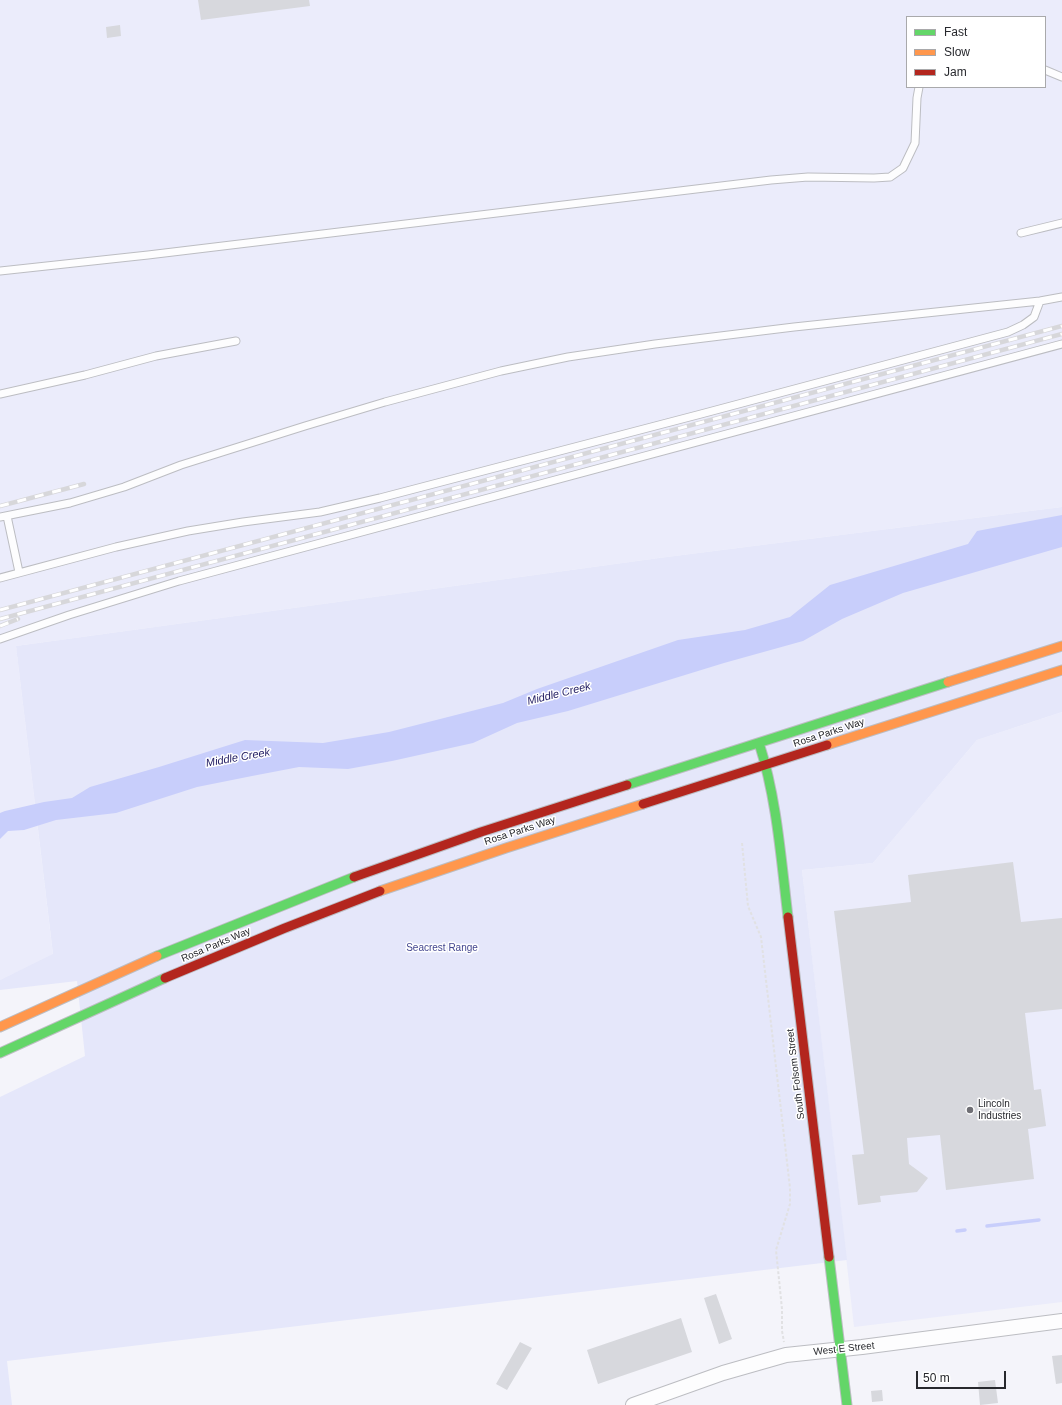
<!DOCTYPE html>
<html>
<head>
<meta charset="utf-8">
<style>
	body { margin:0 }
	#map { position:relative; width:1062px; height:1405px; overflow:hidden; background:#f4f4fa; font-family:Helvetica,sans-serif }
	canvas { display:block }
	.legend { position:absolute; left:906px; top:16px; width:140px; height:72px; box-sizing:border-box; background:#fff; border:1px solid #a9a9ab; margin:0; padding:5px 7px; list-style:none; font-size:12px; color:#27282d }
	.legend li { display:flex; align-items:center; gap:8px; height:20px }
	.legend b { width:20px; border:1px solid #a9a9ab }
	.scale { position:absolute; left:916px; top:1371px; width:90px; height:18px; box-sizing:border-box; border:2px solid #27282d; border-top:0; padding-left:5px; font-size:12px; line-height:14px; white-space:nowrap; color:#27282d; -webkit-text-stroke:3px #fff; paint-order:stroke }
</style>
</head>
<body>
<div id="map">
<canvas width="1062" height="1405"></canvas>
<ul class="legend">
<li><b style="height:5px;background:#63d668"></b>Fast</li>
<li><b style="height:5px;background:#ff974d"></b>Slow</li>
<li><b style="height:5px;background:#b3261e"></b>Jam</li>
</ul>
<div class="scale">50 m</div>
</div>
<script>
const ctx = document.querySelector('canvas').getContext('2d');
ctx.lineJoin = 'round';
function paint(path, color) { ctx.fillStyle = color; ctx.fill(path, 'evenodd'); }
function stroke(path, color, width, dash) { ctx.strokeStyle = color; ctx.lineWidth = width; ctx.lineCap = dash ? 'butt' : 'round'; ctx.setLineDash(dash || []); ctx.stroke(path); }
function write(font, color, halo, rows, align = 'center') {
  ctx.font = font + ' Helvetica,sans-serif'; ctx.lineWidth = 3; ctx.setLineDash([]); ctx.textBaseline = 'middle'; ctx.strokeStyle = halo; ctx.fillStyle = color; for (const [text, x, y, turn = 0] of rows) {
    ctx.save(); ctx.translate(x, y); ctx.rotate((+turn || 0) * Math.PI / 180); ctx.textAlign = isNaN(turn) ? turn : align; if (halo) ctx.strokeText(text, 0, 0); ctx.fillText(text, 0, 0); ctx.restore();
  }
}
const built = new Path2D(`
	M0,0H1062V507L659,558L16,646L53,955L0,980ZM907,17H1045V87H907Z
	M1062,712V1302L854,1327L802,870L873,863L977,740Z`);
const green = new Path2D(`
	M1062,507V712L977,740L873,863L802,870L847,1260L7,1361L12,1405H0V1097L85,1056L77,981L0,990V980L53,954L16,646L659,558Z`);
const water = new Path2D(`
	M1062,515V547L903,593L842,619L803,641L724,663L568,711L517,723L473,743L392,761L348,769L299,767L252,776L197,787L116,813L56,820L24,830L8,831L0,839V813L5,811L44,802L72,798L90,787L159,767L245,740L323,743L389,732L503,703L537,689L678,640L745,630L790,617L830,585L968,544L977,531Z`);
const stream = new Path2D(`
	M987,1226L1039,1220
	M957,1231L965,1230`);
const building = new Path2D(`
	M198,0H309L310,6L201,20Z
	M120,25L121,36L107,38L106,27Z
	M1013,862L1021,922L1062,918V1009L1025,1013L1034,1090L1041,1089L1046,1126L1028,1129L1034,1179L946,1190L940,1135L907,1138L909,1164L928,1178L917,1192L880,1196L881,1202L858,1205L852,1155L864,1154L834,911L911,902L908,875Z
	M716,1294L732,1339L719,1344L704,1298Z
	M681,1318L692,1352L598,1384L587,1350Z
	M520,1342L532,1348L507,1390L496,1384Z
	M1062,1355V1383L1056,1384L1052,1356Z
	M995,1380L998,1403L980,1405L978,1382Z
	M882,1390L883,1401L872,1402L871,1391Z`);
const path = new Path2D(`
	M742,843L748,906L761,937L790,1188V1204L776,1250L782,1309V1331L784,1342`);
const lane = new Path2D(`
	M1045,70L1062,77
	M1021,233L1062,223
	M0,271L148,255L771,180L808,177L874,178L890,177L903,168L915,143L917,98L919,87
	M0,394L85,375L156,356L236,341
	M7,516L19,572
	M0,517L70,503L124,487L181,465L305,426L385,402L501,371L568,357L655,344L794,327L1040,301L1062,297
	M0,578L116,547L188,531L243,522L320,512L380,498L701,414L1008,332L1023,325L1034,317L1040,301
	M0,639L69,615L179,581L1062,344`);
const street = new Path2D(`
	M633,1405L723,1373L786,1355L862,1347L1062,1321`);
const fast = new Path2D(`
	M759,743C777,799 781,859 788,917
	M627,785L948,682
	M157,956L354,877
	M0,1053L165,978
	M829,1257L847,1405`);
const slow = new Path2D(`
	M948,682L1062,646
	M827,745L1062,670
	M380,891L506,848L643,804
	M0,1027L157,956`);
const jam = new Path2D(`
	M643,804L827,745
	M354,877L481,832L627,785
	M788,917L829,1257
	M165,978L285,928L380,891`);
const rail = new Path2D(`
	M0,506L84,484
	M0,610L1062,326
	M0,619L1062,334
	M0,626L18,619`);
const markers = [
	[970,1110,4,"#6f6f75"]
];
const streetNames = [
	["Rosa Parks Way",829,733,-18],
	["Rosa Parks Way",520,831,-18],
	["Rosa Parks Way",216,945,-23],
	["South Folsom Street",796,1074,-97],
	["West E Street",844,1349,-6]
];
const parkNames = [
	["Seacrest Range",442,948]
];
const poiNames = [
	["Lincoln",978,1104],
	["Industries",978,1116]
];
const waterNames = [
	["Middle Creek",559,694,-14],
	["Middle Creek",238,758,-10]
];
paint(built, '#ebecfb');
paint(green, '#e5e7fa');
paint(water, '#c8cefb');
stroke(stream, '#c8cefb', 3.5);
paint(building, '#d7d8dd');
stroke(lane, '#bcbdc2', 9);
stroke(street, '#bcbdc2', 16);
stroke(fast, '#bcbdc2', 11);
stroke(slow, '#bcbdc2', 11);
stroke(jam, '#bcbdc2', 11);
stroke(path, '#e1e1e3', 2, [3, 2]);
stroke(lane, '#fdfdfe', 7);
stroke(street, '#fdfdfe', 14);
stroke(fast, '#63d668', 9);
stroke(slow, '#ff974d', 9);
stroke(jam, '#b3261e', 9);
stroke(rail, '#d7d7da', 4.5);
stroke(rail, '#fff', 3, [9]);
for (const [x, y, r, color] of markers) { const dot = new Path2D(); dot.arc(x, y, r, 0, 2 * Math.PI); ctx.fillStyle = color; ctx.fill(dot); stroke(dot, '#fff', 1.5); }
write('10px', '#27282d', '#fff', streetNames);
write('10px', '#43468f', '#fff', parkNames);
write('10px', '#27282d', '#fff', poiNames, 'left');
write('italic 11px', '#201b61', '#fff', waterNames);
</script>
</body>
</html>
